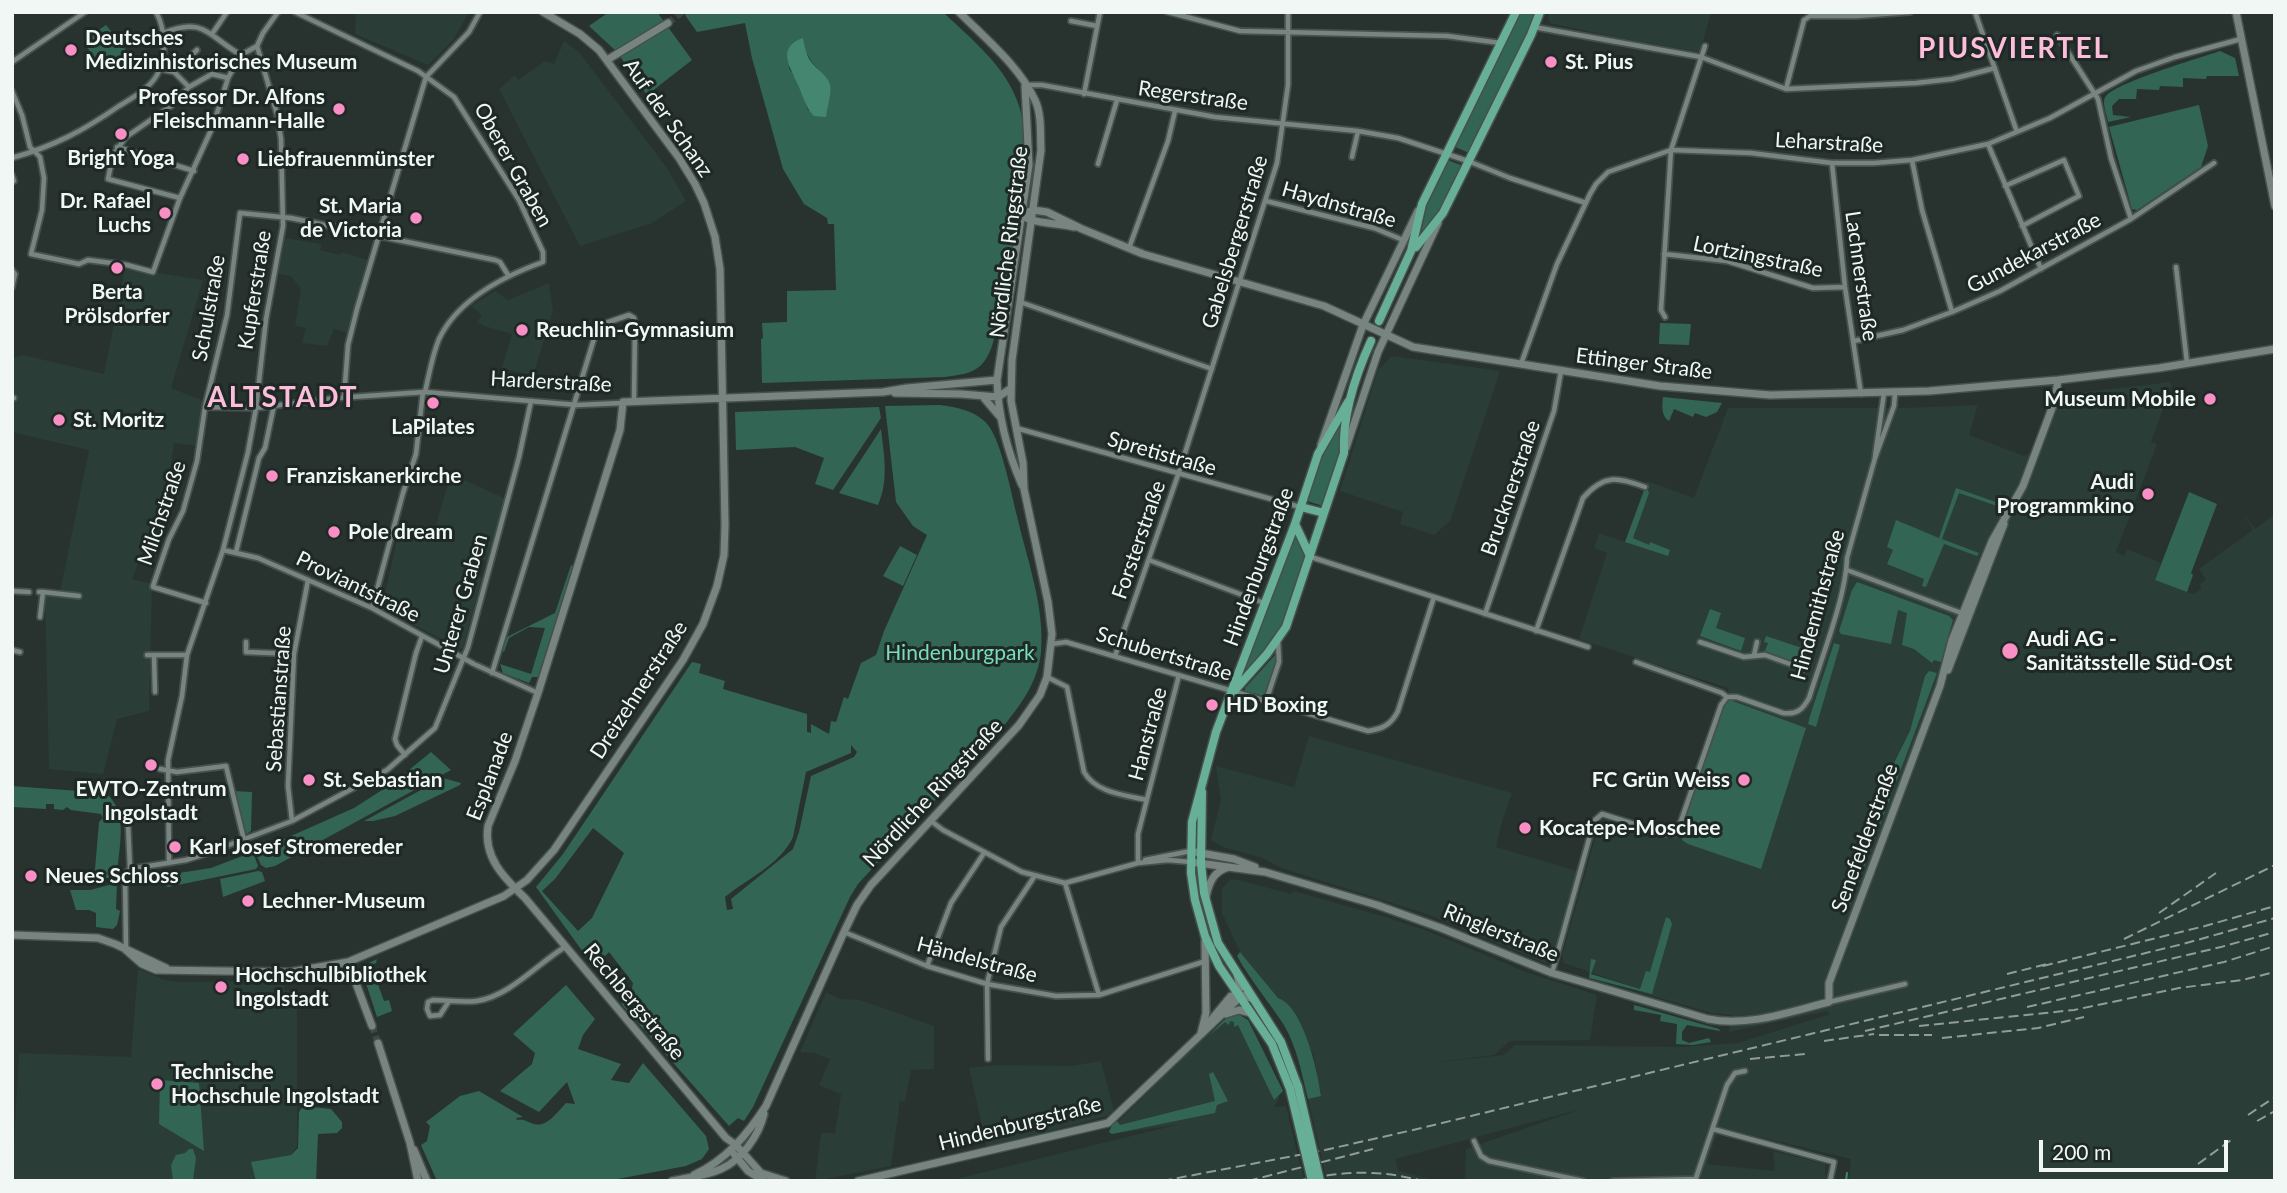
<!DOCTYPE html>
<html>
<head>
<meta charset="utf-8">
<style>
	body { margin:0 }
	#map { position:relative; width:2287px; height:1193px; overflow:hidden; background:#28332f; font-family:Lato,sans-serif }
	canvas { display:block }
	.frame { position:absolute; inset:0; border:14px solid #f0f7f4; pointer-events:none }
	.scale { position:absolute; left:2039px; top:1140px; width:189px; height:32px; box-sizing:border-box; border:4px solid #f0f7f4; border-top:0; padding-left:9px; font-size:21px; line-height:24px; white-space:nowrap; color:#f0f7f4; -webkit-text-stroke:5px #1e2925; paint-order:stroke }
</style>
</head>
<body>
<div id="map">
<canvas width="2287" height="1193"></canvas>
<div class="frame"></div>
<div class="scale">200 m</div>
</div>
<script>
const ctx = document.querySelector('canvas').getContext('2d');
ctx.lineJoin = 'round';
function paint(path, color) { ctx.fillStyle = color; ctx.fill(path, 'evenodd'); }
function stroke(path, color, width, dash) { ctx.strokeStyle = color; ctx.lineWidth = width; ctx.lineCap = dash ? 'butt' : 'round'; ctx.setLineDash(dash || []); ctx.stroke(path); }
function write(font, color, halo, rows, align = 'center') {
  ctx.font = font + ' Lato,sans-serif'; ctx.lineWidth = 6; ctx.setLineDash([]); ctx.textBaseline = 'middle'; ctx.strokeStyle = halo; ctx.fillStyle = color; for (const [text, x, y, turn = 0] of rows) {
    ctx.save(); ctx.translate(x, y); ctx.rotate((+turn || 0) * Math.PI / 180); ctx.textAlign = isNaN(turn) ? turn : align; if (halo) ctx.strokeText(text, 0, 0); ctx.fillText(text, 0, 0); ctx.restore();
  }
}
const built = new Path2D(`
	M356,12H469L454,39L428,65L355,34Z
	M1549,12H1711L1700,52L1614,37L1550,23L1548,18Z
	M564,41L579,52L667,168L686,201L652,223L580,246L499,89L515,75L518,80L545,61L554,64Z
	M285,238L322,244L320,250L340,255L341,252L368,260L348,333L334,329L327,346L302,343L306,328L295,326L301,289L291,276L278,274Z
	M126,264L153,272L203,280L171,388L206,402L198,446L174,443L168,486L132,579L152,584L149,711L117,719L103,774L49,769L45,594L60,592L89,450L12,432V358L23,355L104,374Z
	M549,283L553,311L533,376L502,368L512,334L484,326L477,322L482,315L471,306L495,291L508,300Z
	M1392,356L1500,371L1450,521L1434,535L1400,524L1403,512L1340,491L1378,370Z
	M2170,382L2172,385L2151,442L2157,444L2116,552L2124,556L2127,549L2161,563L2155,580L2194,594L2201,589L2200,584L2206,579L2199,569L2253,530L2242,512L2255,529L2275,514V1181H1849L1851,1159L1722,1128L1715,1138L1707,1164L1775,1171L1773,1151L1825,1164L1826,1181H1465L1466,1149L1581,1109L1395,1159L1399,1171L1437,1181H1327L1308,1099L1321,1095L1313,1054L1278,998L1240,952L1222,913V888L1230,880L1235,879L1291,894L1294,891L1382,916L1425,930L1526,972L1597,995L1590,1040L1510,1041L1494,1055L1431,1063L1504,1055L1515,1045L1680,1047L1738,1043L1830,1014L1827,1011L1729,1032L1731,1015L1712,1013L1639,992L1640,989L1564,963L1562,956L1600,821L1610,819L1671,839L1681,833L1723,704L1730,700L1728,688L1579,639L1607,553L1594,548L1599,533L1625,542L1647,481L1694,498L1728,408H1901L1978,405L1969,435L2024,456L2030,453L2052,396Z
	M451,474L504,498L487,561L482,560L478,576L482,578L463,648L459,649L382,607L397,540L404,536L419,540L425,525L435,528Z
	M1309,736L1512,793L1501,825L1496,847L1577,871L1550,965L1427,914L1281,868L1263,858L1223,847L1211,840L1221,800L1216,766L1294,787Z
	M138,969L165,980L179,982L284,981V991H297V1146L291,1155L292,1181H12L19,1053L131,1057Z
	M826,992L840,999L860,1000L934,1026V1069L911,1070L905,1102L900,1101L891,1166L815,1181L821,1133H835L841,1094L819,1085L830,1059L814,1053L800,1052Z
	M1238,1014L1248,1020L1273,1070L1279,1098L1274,1107L1286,1106L1304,1181H948L1176,1125L1112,1134L1109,1131L1196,1044L1229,1016Z
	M1101,1061L1114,1111L1106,1116L987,1148L969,1068L997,1065L1072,1066Z`);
const green = new Path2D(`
	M609,12H657L692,60L647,95L617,52L589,26Z
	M688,12H943C972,40 1007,67 1019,106C1028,132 1020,160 1019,186C1018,225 1009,263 1001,302C997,319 996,348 983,363C974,374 958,375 945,377L762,383L761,339L763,338L762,323L787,322V291L836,290L834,224H828L827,218L804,204L783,169L752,58L745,23L697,32L685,15ZM803,38L805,51L811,61L826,78L828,101L826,104V112L808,110L797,81L789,68Z
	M1518,12H1535L1528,33L1469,153L1453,146L1508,37Z
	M106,25L129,54L103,72L83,41Z
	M2220,51L2235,58L2239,76H2207L2206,79L2183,78V87L2160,86L2159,90L2137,89L2136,99H2119L2112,106L2113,115L2131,117L2108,122C2107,115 2101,101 2106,96C2120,81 2197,59 2220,51Z
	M2199,105L2208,146L2201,167L2137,210L2132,209L2109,127Z
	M1448,160L1463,166L1439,212L1420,237L1427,205Z
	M1660,323L1691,324L1689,345L1659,344Z
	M1663,397L1722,403L1717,412L1706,417L1695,413L1693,417L1674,409L1669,421C1661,416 1662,406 1663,397Z
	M940,405C956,407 977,411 988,425C1002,443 1011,493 1017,516C1027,560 1045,607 1041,652C1038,680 1023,702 1006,723L858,884L850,897L753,1107L744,1121L738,1118L729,1126L623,1006L621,1002L631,994L633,983L609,952L595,966L591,963L536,887L563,854L692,662L701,664L699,673L725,681L723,689L807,714V732L811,733V724L829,734L831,721L836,722L844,697L848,699L861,663L876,655L884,631L927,535L913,526L896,502L885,406ZM851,745L857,752L854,757L811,776L799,832L793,849L731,899L733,909L727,910L725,897C747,879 781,864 793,837L806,772L851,753ZM593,828L624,853L592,918L578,931L542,891L555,879Z
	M879,407L881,418L833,490L815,484L824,458L795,447L736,450L735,412Z
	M1342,423L1339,457L1323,506L1307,501L1323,451Z
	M881,429C884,455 889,480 878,505L839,493Z
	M1646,485L1649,493L1633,538L1649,545L1650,542L1670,550L1668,556L1625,542Z
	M1956,488L2007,506L2002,512V509L1997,506L1959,493L1942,539L1979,553L1977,556L1944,544L1926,587L1922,586L1924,579L1887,564L1893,550L1887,547L1896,520L1939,538Z
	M2189,492L2217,504L2191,573L2193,575L2187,592L2155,580Z
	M1296,534L1307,556L1286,618L1279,633L1270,646L1243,675Z
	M900,546L917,555L903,586L883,576Z
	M571,565L573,566L538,677H532L529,683L503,673L500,664L531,674L545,628L529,627L509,638L504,652L501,650L507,637L555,613Z
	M1857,582L1949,616L1953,620L1941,662L1934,660L1932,663L1914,649L1902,645L1907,613L1898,610L1891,644L1841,634L1839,631L1852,590Z
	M1710,609L1721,613L1716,628L1745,638L1741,651L1700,636Z
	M1766,636L1802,648L1797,663L1765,651L1768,643L1764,642Z
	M1834,643L1840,645L1816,727L1808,724L1810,716Z
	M1276,654L1275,665L1264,696L1245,691V688Z
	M1929,671L1937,673L1847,913L1895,761L1910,731L1925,676Z
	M1730,700L1806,728L1761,869L1688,844L1682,840L1681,833L1723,704Z
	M431,752L451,770L275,866L266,868L261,865L255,852L354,808L393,783Z
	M443,778L461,783L460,785L395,816L373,821H364Z
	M12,786L105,793C130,811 118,849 117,876L94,881L99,822L103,818L101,814L71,810L67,807L63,810L54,809V804H46V809L13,807Z
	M234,791L252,792L251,831L244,835Z
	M253,852L258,866L256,869L168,887L161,884L160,876L211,868Z
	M258,871L262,872L265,881L223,897L220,879Z
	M117,883L116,909L120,911L117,925L113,929L96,927V913L89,910H76L70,890H90Z
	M1666,917L1670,919L1672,924L1652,994L1589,978L1591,959L1596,960L1591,974L1640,989L1646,971L1650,972Z
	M1240,952L1278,998C1303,1006 1318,1072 1321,1096L1308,1099C1302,1075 1297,1047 1284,1025C1269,1002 1251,981 1237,956Z
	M377,959L376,963L371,965L373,971L377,970L380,977L376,979L384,1001L389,1000L392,1011L377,1017L362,971L369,963Z
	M566,985L595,1019L583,1035L578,1049L621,1064L611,1080L629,1083L643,1063L706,1136L709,1149L702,1159L686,1166L607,1181H437L421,1145L427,1141L430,1126L426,1122L460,1096L479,1091L523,1117L516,1118L517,1120C526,1119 526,1122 534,1124C547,1128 558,1111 566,1103L575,1104L567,1082L539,1112L500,1091L532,1064L535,1053L513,1034Z
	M1634,1005L1719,1029L1720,1031L1687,1025L1682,1032V1040L1689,1043L1709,1038L1711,1042L1693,1045L1676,1044L1677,1024L1660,1021L1661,1015L1634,1010Z
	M1238,1014L1248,1020L1283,1091L1274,1100L1238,1025L1234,1027V1022L1230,1021L1229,1025L1225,1022L1209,1036L1224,1020Z
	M1213,1072L1228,1101L1217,1105L1215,1113L1112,1134L1109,1132L1112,1125L1117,1121L1120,1125L1215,1101L1209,1074Z
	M160,1080L199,1083L204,1151L159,1124Z
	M303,1106L331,1109L342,1122V1128L337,1133L318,1134L316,1181H256L251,1162L291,1155L298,1148L299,1112Z
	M189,1149H193L196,1158L193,1181H173L171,1165L176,1155L185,1153Z`);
const water = new Path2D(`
	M803,38C805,47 806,56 812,63C818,70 828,76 830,85C832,93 827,108 826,117L814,116C805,107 803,96 798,85C790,67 776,47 803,38Z`);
const stream = new Path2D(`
	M1846,1181L1847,1173`);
const secondaryTunnel = new Path2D(`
	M668,23L682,12
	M372,1026L378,1043`);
const street = new Path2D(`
	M295,12L418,71L454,97L519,200L543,252V262C504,276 458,299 439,339C432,356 429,375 425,392
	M1168,12L1240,31L1447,36L1501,43
	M1975,12L2017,132
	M1071,21L1097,26
	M1534,27L1701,57L1786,89L1916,83L1952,79L1995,68
	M163,33C204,16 208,36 241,55
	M212,34L227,12
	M2057,35L2098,99L2111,158L2131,219
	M12,62L85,12
	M160,69L174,72L189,87
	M174,72L197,50
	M1028,85H1042L1215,117L1358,131L1398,138L1468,161L1510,178L1586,203
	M1786,89L1804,20L1810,16H1856L1910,12
	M12,91L22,115L30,147L40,157L44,178L42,210L31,254L79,264L88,260L127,265L153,272L180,198L213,126L228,78L241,55L257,46L263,33L278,12
	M1084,94L1100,12
	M1988,144L2041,269
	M117,147L194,171
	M1352,157L1358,131
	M12,158C54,146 83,131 119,106C132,98 149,89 157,75C167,58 166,30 156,12
	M1912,160L1922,210L1952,312
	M1832,163L1845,287L1861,394
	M1098,164L1117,100
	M12,175L14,181
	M2005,186L2064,160L2079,196L2022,226
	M180,198L108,179L113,155L126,137L171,106L189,87L212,74L228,78
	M1266,201L1374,228L1403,240
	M1129,248L1168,141L1175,111
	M1664,254L1727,261L1813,288L1845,287
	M2176,267L2187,363
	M12,270L15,274L12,287
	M1020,302L1212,369
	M1665,317L1661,310L1671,150L1705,46
	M1854,341L1903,330L1952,312L2000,291L2131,219L2214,163
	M1521,364L1557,264L1590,194L1596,184L1608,172L1671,150L1751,153L1832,163H1874L1912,160L1988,144L2050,118L2136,71L2175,57L2241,39
	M344,397L348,345L357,309L426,77L469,32L480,12
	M12,398H14
	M205,407L256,408L336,398L425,392L577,405L622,403
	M1016,428L1300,507
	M1875,457L1884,393
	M223,550L258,558L372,608L474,664
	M236,552L259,458L265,448L274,405
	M1311,557L1588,647
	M1149,560L1264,603
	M1847,570L1964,614
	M153,586L169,539L183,511L197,461L205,407L227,315L240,213L291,218L495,260L500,262L508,275
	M153,587L206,603
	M12,591L29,592
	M39,592H43L40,617
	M43,592L79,596
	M372,608L403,493L416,454L423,392
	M1485,614L1554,411L1561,371
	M1536,631L1583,498C1604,474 1617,477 1645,487
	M246,642V652L294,654
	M1700,642L1744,657L1765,655L1804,669
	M1052,644L1066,642L1368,731C1382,729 1391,725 1398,711L1434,597
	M12,650L20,652
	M147,655H187
	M154,655L155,692
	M1754,655L1757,642
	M1115,656L1178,475L1277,163L1288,85V12
	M1636,662L1722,693L1727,697H1737L1783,713C1797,715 1803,709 1809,698C1821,659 1846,597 1847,558L1875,458L1894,406L1895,393
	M476,665L538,693
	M492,673L597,329L600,325L629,315L634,318L635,324L634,401
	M1047,677L1067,687L1084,772C1096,793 1125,795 1147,800
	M1266,701L1279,662L1278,641
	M405,755L397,745L395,739L416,653L422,636
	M160,769L177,772L226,766L244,840
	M292,821L288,786L294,654L308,580
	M931,821L943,830L1022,872L1065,883L1138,863L1168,860L1191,862
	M128,824L130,869
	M1145,860L1191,851
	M169,863L168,760L182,696L187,655L223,550L248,452L256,408L266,319L283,226L281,139L277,114L257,46
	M1138,863V834L1179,675
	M130,869L186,860L205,854L292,821L387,770L435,728L468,647L519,457L531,401
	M1065,883L1099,995
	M844,932L927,966L987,984L1056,996L1099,995L1206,961
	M126,949L125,873L130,869
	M927,966L951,903L984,853
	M1552,973L1594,821L1602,814L1666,834H1675L1680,824L1721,705L1727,697
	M449,1001L440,1015L430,1016L427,1009L428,1002L433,1000C447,1000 462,1003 477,1001C510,996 537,964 565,947
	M1829,1002L1905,984
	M988,1059L987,984L1001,927L1034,877
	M1713,1129L1834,1162L1830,1181
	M1474,1141L1481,1156L1489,1161L1583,1181
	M1613,1181L1696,1179
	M1695,1181L1727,1085L1735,1073L1745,1071`);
const secondary = new Path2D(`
	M2236,12L2275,206
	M607,60L668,23
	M1021,215L1033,210L1047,212L1082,229L1143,254L1324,306L1413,347L1660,386L1770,395L1929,391L2058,380L2159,368L2275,349
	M1021,215C1034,224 1058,223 1074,227
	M895,393L961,394L998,397L1010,389
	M984,398L1001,418
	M1321,445L1363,325L1418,211
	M1346,448L1378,352L1438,223
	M1022,485C1008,453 998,415 997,380L1029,165L1025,86
	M1948,670L2004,524
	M1195,852L1234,859L1255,867
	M1191,862L1265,872L1377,905L1441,928L1552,973L1708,1019C1749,1027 1789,1012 1829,1002V983L1940,686L1952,640L1992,541L2023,486L2055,400L2058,380
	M1206,897C1209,882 1214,871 1229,867
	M12,935L98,938L115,944L166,968
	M126,950L142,964L156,970L290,972L348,962L504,896L527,880L554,850L683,660L703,624L717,586L724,555L725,525L720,269L715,237L704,203L695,184L679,158L599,50L580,34L543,12
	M348,962L372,1026
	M1226,1014L1239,1010L1251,1013
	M1207,1025L1231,996L1242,995L1253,999
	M1201,1033L1206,1013L1205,941
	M378,1043L410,1143L418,1181
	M414,1150L427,1181
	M734,1154L748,1171L764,1181
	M694,1175C726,1160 747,1135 766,1106L844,932L857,905L871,885L1019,725L1040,695L1047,677L1052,634L1048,602L1024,489L1023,463L1011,401L1012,360L1041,150C1040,134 1042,115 1035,100C1019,66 986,39 959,12
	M672,1181C688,1177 706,1176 721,1169C742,1160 759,1135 764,1114
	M786,1181L761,1173L736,1145L726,1138L525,898C504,878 483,857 488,826L515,761L538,693L620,430L623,402L883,392L907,388L997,380
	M858,1181L1108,1123L1236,1001L1240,987L1237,975`);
const primary = new Path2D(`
	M1416,247L1443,213L1531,35L1540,12
	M1379,321L1411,251L1422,204L1516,12
	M1301,507L1324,513
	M1295,524L1310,556
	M1235,690L1267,654L1286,627L1344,453C1342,414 1355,376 1371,341
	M1202,792L1201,863L1204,893L1218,943L1281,1042L1298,1087
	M1290,1089L1272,1044L1219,966L1205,936L1195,900L1191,873L1192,822L1216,732L1295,524L1318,454L1348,402`);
const rail = new Path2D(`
	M2159,913L2216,873
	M2124,939L2275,865
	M2043,966L2205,926L2275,906
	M2007,974L2051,963
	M2027,1007L2224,962L2275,946
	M1919,1026L2074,1010L2179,988L2242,980L2275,972
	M1865,1031L2221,947L2275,932
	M1879,1035H1932
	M1942,1038L2038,1028L2084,1017
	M1824,1041L1874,1034
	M1750,1059L1805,1054
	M2248,1115L2275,1097
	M2257,1121L2275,1111
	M2198,1164L2231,1140
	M1162,1181L1325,1150L1413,1130L2183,944L2275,918
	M1248,1181L1373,1149
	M1297,1181C1341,1171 1379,1169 1422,1181`);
const primaryBridge = new Path2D(`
	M1298,1087L1320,1181
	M1290,1089L1312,1181`);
const markers = [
	[71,50,7,"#fa8fc6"],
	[1551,62,7,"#fa8fc6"],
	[339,109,7,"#fa8fc6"],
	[121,134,7,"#fa8fc6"],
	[243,159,7,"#fa8fc6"],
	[165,213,7,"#fa8fc6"],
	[416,218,7,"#fa8fc6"],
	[117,268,7,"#fa8fc6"],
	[522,330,7,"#fa8fc6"],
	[2210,399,7,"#fa8fc6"],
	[433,403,7,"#fa8fc6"],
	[59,420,7,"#fa8fc6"],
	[272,476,7,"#fa8fc6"],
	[2148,494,7,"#fa8fc6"],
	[334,532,7,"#fa8fc6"],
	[2010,651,9,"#fa8fc6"],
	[1212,705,7,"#fa8fc6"],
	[151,765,7,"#fa8fc6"],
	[309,780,7,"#fa8fc6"],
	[1744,780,7,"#fa8fc6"],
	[1525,828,7,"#fa8fc6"],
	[175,847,7,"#fa8fc6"],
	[31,876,7,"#fa8fc6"],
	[248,901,7,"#fa8fc6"],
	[221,987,7,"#fa8fc6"],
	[157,1084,7,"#fa8fc6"]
];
const poiNames = [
	["Deutsches",85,38],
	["Medizinhistorisches Museum",85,62],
	["St. Pius",1565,62],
	["Professor Dr. Alfons",325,97,"right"],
	["Fleischmann-Halle",325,121,"right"],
	["Bright Yoga",121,158,"center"],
	["Liebfrauenmünster",257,159],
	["Dr. Rafael",151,201,"right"],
	["Luchs",151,225,"right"],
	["St. Maria",402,206,"right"],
	["de Victoria",402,230,"right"],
	["Berta",117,292,"center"],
	["Prölsdorfer",117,316,"center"],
	["Reuchlin-Gymnasium",536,330],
	["Museum Mobile",2196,399,"right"],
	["St. Moritz",73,420],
	["LaPilates",433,427,"center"],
	["Franziskanerkirche",286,476],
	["Audi",2134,482,"right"],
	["Programmkino",2134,506,"right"],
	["Pole dream",348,532],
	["Audi AG -",2026,639],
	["Sanitätsstelle Süd-Ost",2026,663],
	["HD Boxing",1226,705],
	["St. Sebastian",323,780],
	["FC Grün Weiss",1730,780,"right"],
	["EWTO-Zentrum",151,789,"center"],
	["Ingolstadt",151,813,"center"],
	["Kocatepe-Moschee",1539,828],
	["Karl Josef Stromereder",189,847],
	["Neues Schloss",45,876],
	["Lechner-Museum",262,901],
	["Hochschulbibliothek",235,975],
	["Ingolstadt",235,999],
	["Technische",171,1072],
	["Hochschule Ingolstadt",171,1096]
];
const streetNames = [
	["Regerstraße",1193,96,8],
	["Auf der Schanz",668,118,55],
	["Leharstraße",1829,143,3],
	["Oberer Graben",513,165,61],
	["Haydnstraße",1339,205,16],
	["Nördliche Ringstraße",1009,242,-83],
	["Gabelsbergerstraße",1235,242,-73],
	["Gundekarstraße",2034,253,-28],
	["Lortzingstraße",1758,257,12],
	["Lachnerstraße",1861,276,82],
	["Kupferstraße",255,290,-81],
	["Schulstraße",209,308,-80],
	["Ettinger Straße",1644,364,7],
	["Harderstraße",551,382,3],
	["Spretistraße",1162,454,16],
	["Brucknerstraße",1511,488,-71],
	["Milchstraße",162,513,-71],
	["Forsterstraße",1139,540,-71],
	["Hindenburgstraße",1259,567,-70],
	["Proviantstraße",358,587,26],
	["Unterer Graben",461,604,-74],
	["Hindemithstraße",1818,605,-75],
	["Schubertstraße",1164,654,17],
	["Dreizehnerstraße",639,690,-57],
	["Sebastianstraße",279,699,-86],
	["Hanstraße",1148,734,-75],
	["Esplanade",490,776,-69],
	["Nördliche Ringstraße",933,793,-47],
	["Senefelderstraße",1865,838,-70],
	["Ringlerstraße",1501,933,22],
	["Händelstraße",977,960,15],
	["Rechbergstraße",634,1002,50],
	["Hindenburgstraße",1020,1124,-14]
];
const parkNames = [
	["Hindenburgpark",960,653]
];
const districtNames = [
	["PIUSVIERTEL",2014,49],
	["ALTSTADT",283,398]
];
paint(built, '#2a3d36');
paint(green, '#336554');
paint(water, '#448770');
stroke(stream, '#448770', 2);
stroke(secondaryTunnel, '#3c4743', 7, [7, 3.5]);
stroke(street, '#46504c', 8);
stroke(secondary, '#46504c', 10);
stroke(primary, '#46504c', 11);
stroke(street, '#78847f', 4.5);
stroke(secondary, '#78847f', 7);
stroke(primary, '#67af96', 8);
stroke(rail, '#939c99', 2, [10, 5]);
stroke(primaryBridge, '#46504c', 11, []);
stroke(primaryBridge, '#67af96', 8);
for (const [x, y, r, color] of markers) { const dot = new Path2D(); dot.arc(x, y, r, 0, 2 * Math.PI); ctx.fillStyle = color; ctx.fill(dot); stroke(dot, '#1e2925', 2.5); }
write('bold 21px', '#f0f7f4', '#1e2925', poiNames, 'left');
write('21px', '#f0f7f4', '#1e2925', streetNames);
write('21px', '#79ddba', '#1e2925', parkNames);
ctx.letterSpacing = '2px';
write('bold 28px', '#fcbedb', '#1e2925', districtNames);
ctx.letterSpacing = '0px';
</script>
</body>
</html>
